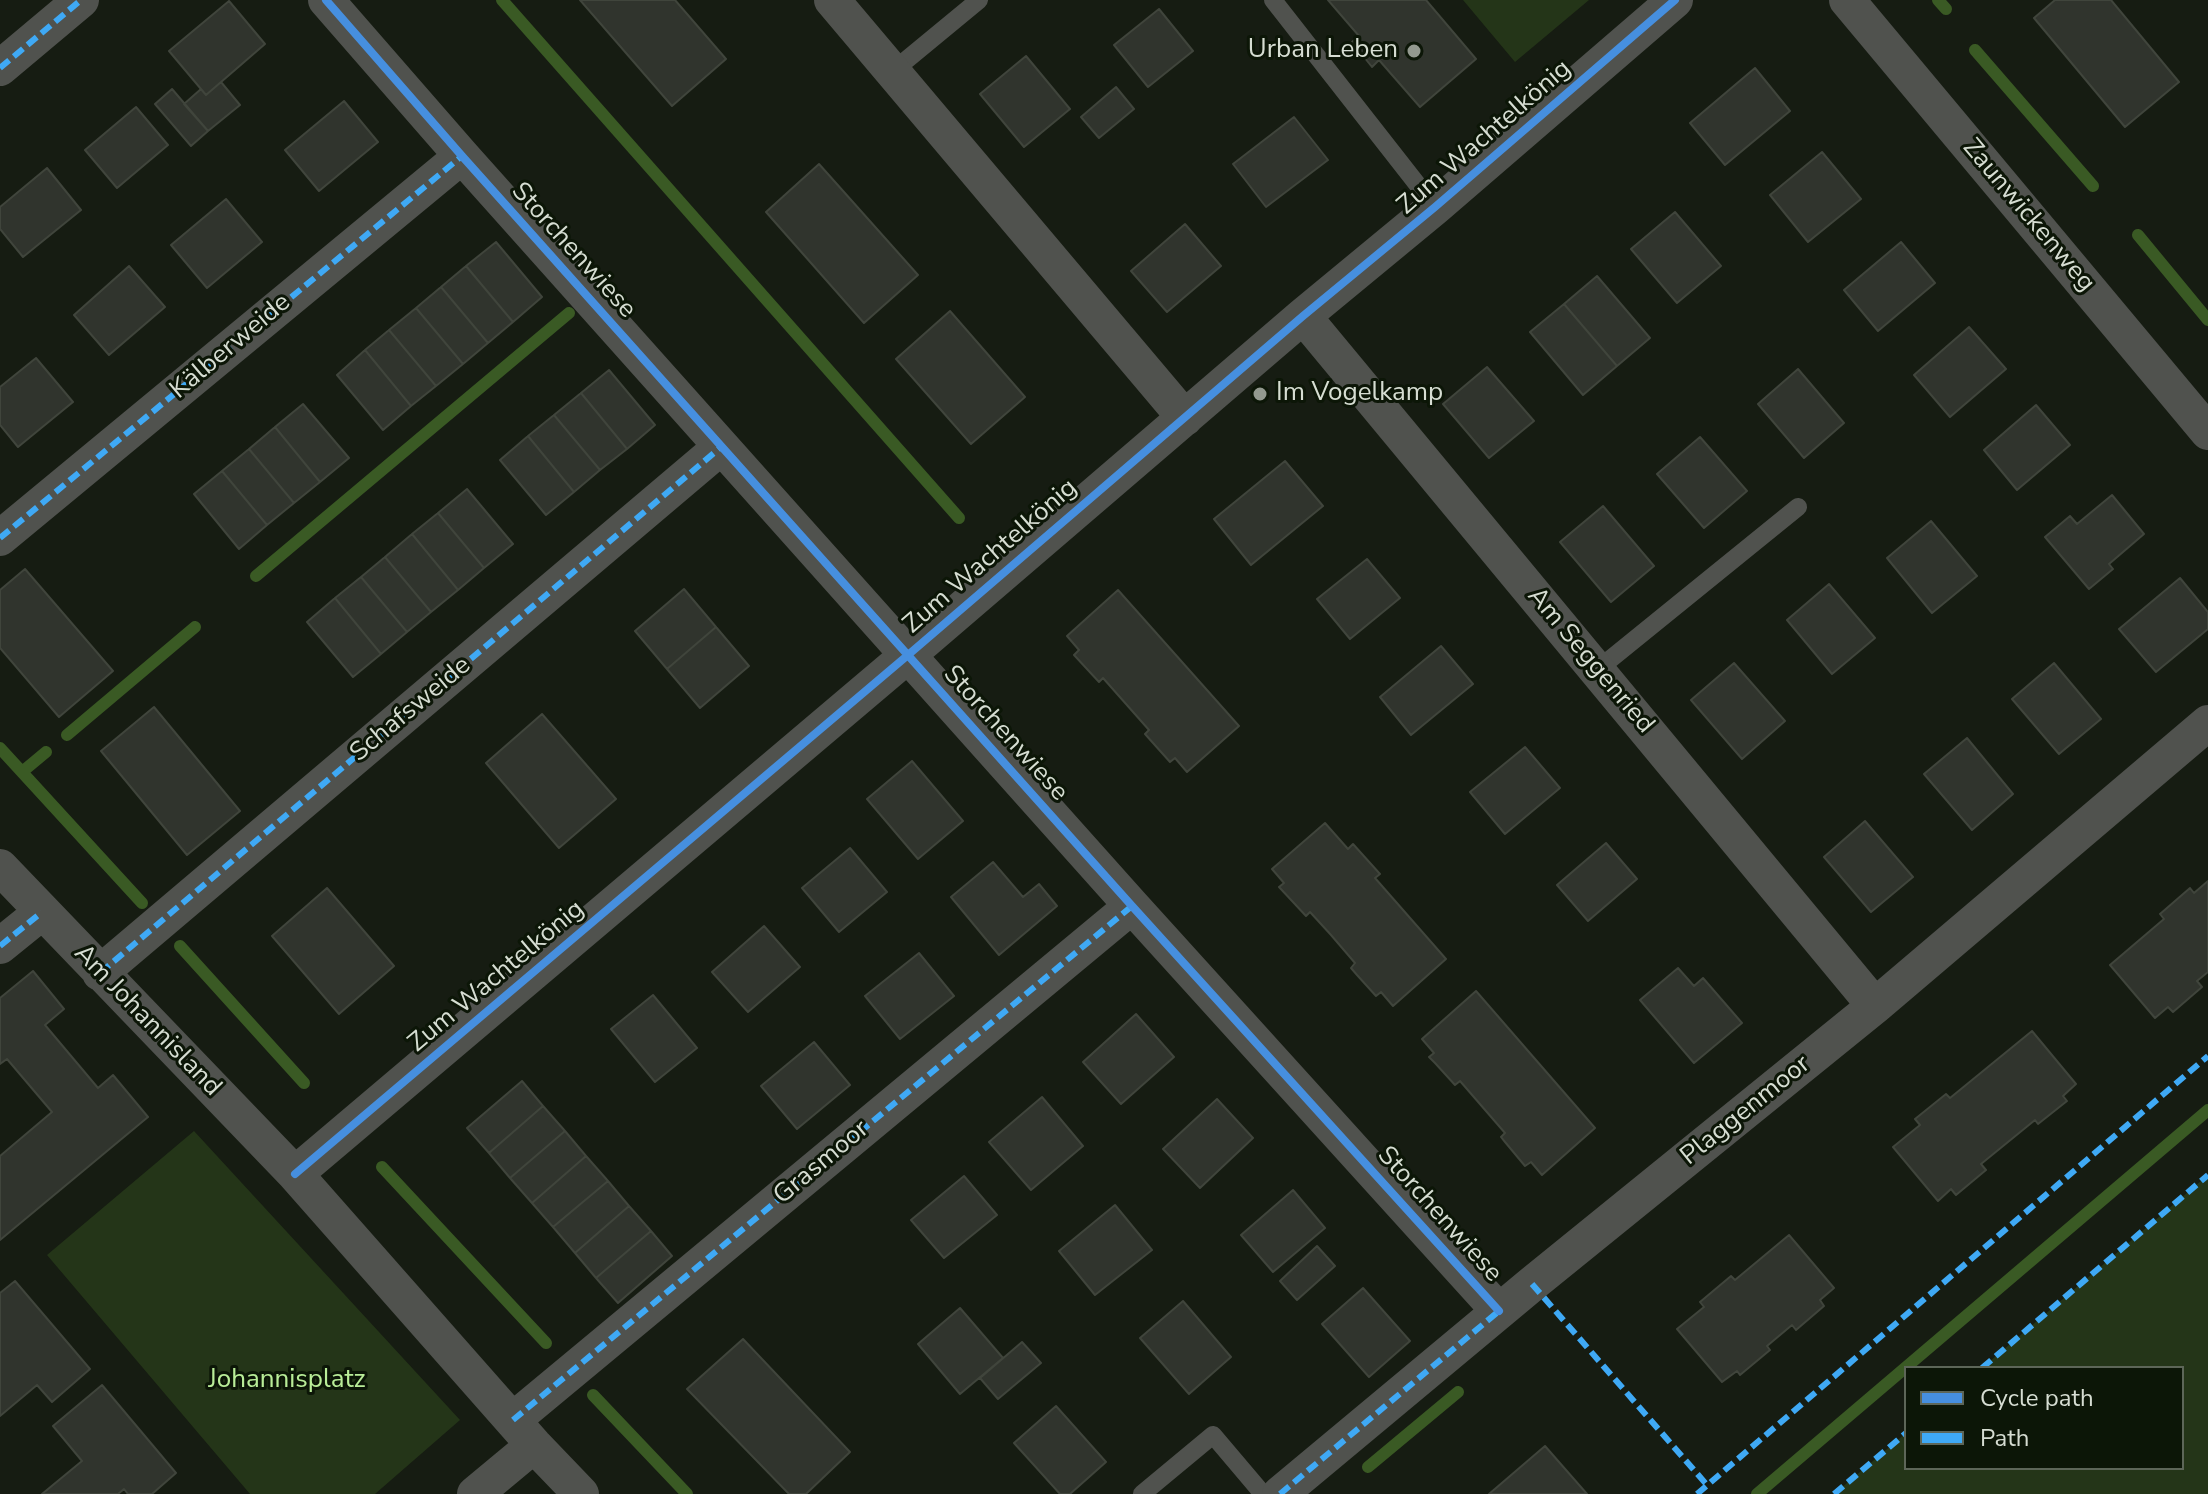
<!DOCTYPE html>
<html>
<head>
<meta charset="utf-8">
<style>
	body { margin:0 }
	#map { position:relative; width:2208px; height:1494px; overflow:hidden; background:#161c12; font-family:"Nunito Sans",sans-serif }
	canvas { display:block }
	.legend { position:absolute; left:1904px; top:1366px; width:280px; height:104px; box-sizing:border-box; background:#0c1607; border:2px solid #5d6658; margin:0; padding:10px 14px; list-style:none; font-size:24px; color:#d6ddd2 }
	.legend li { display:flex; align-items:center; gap:16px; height:40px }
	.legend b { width:40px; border:2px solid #5d6658 }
</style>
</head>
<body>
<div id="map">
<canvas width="2208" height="1494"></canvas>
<ul class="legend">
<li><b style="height:10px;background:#468fdf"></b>Cycle path</li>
<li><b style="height:10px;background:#3fa9f5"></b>Path</li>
</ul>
</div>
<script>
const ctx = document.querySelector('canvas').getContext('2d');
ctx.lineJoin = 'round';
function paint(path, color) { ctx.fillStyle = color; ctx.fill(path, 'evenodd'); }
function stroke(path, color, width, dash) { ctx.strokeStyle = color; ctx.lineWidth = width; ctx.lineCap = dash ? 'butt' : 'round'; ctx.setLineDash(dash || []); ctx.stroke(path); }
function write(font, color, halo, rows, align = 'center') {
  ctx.font = font + ' "Nunito Sans",sans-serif'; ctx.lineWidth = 6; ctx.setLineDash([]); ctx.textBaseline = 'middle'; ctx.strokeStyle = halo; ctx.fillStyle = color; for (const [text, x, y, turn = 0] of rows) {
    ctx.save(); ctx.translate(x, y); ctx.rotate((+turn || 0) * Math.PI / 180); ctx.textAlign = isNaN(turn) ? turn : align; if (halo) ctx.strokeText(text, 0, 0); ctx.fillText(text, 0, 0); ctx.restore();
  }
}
const green = new Path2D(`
	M1463,0H1589L1515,62Z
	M194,1131L460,1420L375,1494H250L47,1255Z
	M2208,1175V1494H1834L1906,1433V1468H2182V1368H1982Z`);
const stream = new Path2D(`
	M502,0L959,518
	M1938,0L1946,9
	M1975,50L2093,186
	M2138,235L2208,320
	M256,576L569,313
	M67,735L195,627
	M0,748L142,903
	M22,772L46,752
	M180,946L304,1083
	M382,1167L546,1343
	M593,1395L687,1494
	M1368,1467L1458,1392
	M1757,1494L2208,1110`);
const building = new Path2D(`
	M580,0H675L726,59L672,106Z
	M1328,0H1426L1476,59L1420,107L1379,60L1372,67L1352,42L1359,36Z
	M2055,0H2111L2179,82L2125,127L2034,18Z
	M229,1L265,44L206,95L169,51Z
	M1159,9L1193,51L1148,87L1114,45Z
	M1026,56L1070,109L1024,147L980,94Z
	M1755,68L1790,111L1725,165L1690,123Z
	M221,82L240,105L208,131L184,104L201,89L206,95Z
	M1116,87L1134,109L1099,138L1081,117Z
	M172,89L208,131L191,146L155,104Z
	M344,101L378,142L319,191L285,150Z
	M136,107L168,145L117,188L85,150Z
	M1294,117L1328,160L1266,207L1233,164Z
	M1822,152L1861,199L1808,242L1770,195Z
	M819,164L918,275L864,323L766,212Z
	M47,168L81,210L23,257L0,229V207Z
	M226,199L262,242L207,288L171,245Z
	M1675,212L1721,266L1677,303L1631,249Z
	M1185,224L1221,266L1167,312L1131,271Z
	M496,242L542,297L513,322L466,266Z
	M1901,242L1935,283L1878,331L1844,290Z
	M129,266L165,307L109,355L74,315Z
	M466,266L513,322L488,343L441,287Z
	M1597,276L1650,338L1617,366L1564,304Z
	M441,287L488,343L463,364L416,308Z
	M1564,304L1617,366L1583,395L1530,332Z
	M416,308L463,364L436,386L389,330Z
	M950,311L1025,397L971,444L896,359Z
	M1969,327L2006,369L1950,417L1914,375Z
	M389,330L436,386L411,406L365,350Z
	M365,350L411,406L383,430L337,375Z
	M36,358L73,402L18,447L0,425V387Z
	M1487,367L1534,421L1489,458L1443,404Z
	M1798,369L1844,423L1804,458L1758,404Z
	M609,370L655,425L627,449L581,393Z
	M581,393L627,449L600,470L554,415Z
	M303,404L349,458L320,482L275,427Z
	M2036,405L2070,445L2017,490L1984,450Z
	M554,415L600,470L574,492L528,436Z
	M275,427L320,482L294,503L249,449Z
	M528,436L574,492L546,515L500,460Z
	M1700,437L1747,491L1704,528L1657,474Z
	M249,449L294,503L267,525L222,471Z
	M1285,461L1323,506L1251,565L1214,519Z
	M222,471L267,525L239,549L194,494Z
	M467,489L513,544L484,568L438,513Z
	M2112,495L2144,534L2109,564L2113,569L2089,589L2045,537L2070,516L2077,524Z
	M1603,506L1654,566L1611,602L1560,542Z
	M438,513L484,568L458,590L412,534Z
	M1931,521L1977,576L1932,613L1887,558Z
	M412,534L458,590L431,612L385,557Z
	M385,557L431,612L407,632L361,577Z
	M1367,559L1400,598L1350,639L1317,599Z
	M25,569L113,671L59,717L0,648V590Z
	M361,577L407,632L381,654L335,598Z
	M2180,578L2208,612V629L2156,672L2119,629Z
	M1829,584L1875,638L1832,674L1787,620Z
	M684,589L716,627L667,669L635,631Z
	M1118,590L1239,726L1187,772L1175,758L1170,762L1145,734L1149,730L1103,678L1099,682L1074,655L1079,650L1067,636Z
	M335,598L381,654L353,677L307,622Z
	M716,627L749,666L700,708L667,669Z
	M1441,646L1473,684L1411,735L1380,697Z
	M1734,663L1785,721L1742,759L1691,700Z
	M2054,663L2101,719L2059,754L2012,699Z
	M154,707L240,811L187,855L101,751Z
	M542,714L616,799L559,848L486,763Z
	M1967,738L2013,794L1972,830L1924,774Z
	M1525,747L1560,788L1505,834L1470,792Z
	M912,761L963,821L918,859L867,799Z
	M1865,821L1913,877L1871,912L1824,857Z
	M1325,823L1348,849L1353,844L1380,874L1375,878L1446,959L1393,1006L1381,992L1376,996L1357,975L1351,968L1355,963L1331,935L1310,912L1306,916L1279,887L1284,883L1272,869Z
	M1606,843L1637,879L1588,921L1557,885Z
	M850,848L887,892L839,932L802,888Z
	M993,862L1023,897L1039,884L1057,906L999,955L951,897Z
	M2208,881V972L2197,981L2202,987L2173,1012L2168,1007L2155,1018L2110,965L2164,919L2160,914L2190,888L2194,893Z
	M327,888L394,966L339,1014L272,936Z
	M764,926L800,967L748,1012L712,972Z
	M919,953L954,996L900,1039L865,996Z
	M1678,968L1694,986L1703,978L1742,1023L1694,1063L1640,1000Z
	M33,971L64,1009L45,1025L98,1088L113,1075L148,1117L0,1240V1156L52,1112L7,1059L0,1064V998Z
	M1476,991L1595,1128L1542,1175L1531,1162L1525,1166L1505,1142L1501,1137L1505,1133L1460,1081L1455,1085L1435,1063L1429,1057L1434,1053L1422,1039Z
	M653,995L697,1048L655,1082L611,1029Z
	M1136,1014L1174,1057L1121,1104L1083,1062Z
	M2032,1031L2076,1084L2063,1096L2067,1101L2038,1124L2035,1120L1981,1164L1986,1170L1956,1195L1951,1189L1938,1201L1893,1147L1920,1125L1915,1119L1946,1094L1950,1098Z
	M814,1042L850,1085L797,1129L761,1086Z
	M522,1081L543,1106L489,1153L467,1128Z
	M1042,1097L1083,1146L1031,1190L989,1142Z
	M1217,1099L1253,1138L1200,1188L1163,1149Z
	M543,1106L565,1131L510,1178L489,1153Z
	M565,1131L586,1156L532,1203L510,1178Z
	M586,1156L608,1181L553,1227L532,1203Z
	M964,1176L997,1215L944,1258L911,1220Z
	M608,1181L629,1206L575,1253L553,1227Z
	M1293,1190L1325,1228L1273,1272L1241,1235Z
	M1115,1205L1152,1250L1095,1295L1059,1251Z
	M629,1206L651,1231L596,1278L575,1253Z
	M651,1231L672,1256L618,1303L596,1278Z
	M1789,1235L1834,1288L1820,1300L1824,1306L1796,1330L1792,1325L1767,1346L1770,1350L1740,1375L1737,1371L1722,1382L1677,1329L1704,1307L1700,1302L1731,1276L1735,1280Z
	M1317,1246L1335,1266L1297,1300L1280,1281Z
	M15,1281L90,1369L52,1402L37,1385L0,1416V1293Z
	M1363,1288L1410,1341L1369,1377L1322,1324Z
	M1183,1301L1231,1357L1189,1394L1140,1338Z
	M960,1308L1003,1358L960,1394L918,1344Z
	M743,1339L850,1452L806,1494H789L687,1389Z
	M1022,1342L1041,1363L998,1399L980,1378Z
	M102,1385L176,1473L152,1494H128L124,1489L118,1494H42L82,1461L53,1426Z
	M1056,1406L1106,1462L1070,1494H1060L1014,1443Z
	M1545,1446L1587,1494H1489Z`);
const service = new Path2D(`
	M1273,0L1435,207
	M893,71L979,0
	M1597,670L1798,507
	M1142,1494L1213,1435L1263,1494`);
const minor = new Path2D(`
	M326,0L462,156L1132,906L1499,1311
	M832,0L1185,418
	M1847,0L2208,432
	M0,68L81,0
	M1303,316L1875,1006
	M0,538L462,156
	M0,867L295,1174L534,1445L581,1494
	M0,946L42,912
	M100,973L721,447
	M295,1174L908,655L1303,316L1435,207L1675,0
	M513,1420L1132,906
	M475,1494L534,1445
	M1280,1494L1532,1284L1875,1006L2208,723`);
const quiet = new Path2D(`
	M0,68L81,0
	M0,538L462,156
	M0,946L42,912
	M100,973L721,447
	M1532,1284L1707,1485
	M1982,1368L2208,1175
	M513,1420L1132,906
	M1280,1494L1499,1311
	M1697,1494L2208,1056
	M1834,1494L1906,1433`);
const cycleway = new Path2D(`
	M326,0L462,156L1132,906L1499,1311
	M295,1174L908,655L1303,316L1435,207L1675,0`);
const markers = [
	[1414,51,8,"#93998f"],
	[1260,394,8,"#93998f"]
];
const poiNames = [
	["Urban Leben",1398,51],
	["Im Vogelkamp",1276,394,"left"]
];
const streetNames = [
	["Zum Wachtelkönig",1485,138,-41],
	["Zaunwickenweg",2028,216,50],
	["Storchenwiese",573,251,48],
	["Kälberweide",231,347,-40],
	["Zum Wachtelkönig",991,557,-41],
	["Am Seggenried",1590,661,50],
	["Schafsweide",411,710,-40],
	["Storchenwiese",1005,734,48],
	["Zum Wachtelkönig",497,977,-40],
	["Am Johannisland",147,1021,46],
	["Plaggenmoor",1746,1111,-39],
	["Grasmoor",822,1163,-40],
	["Storchenwiese",1439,1215,48]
];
const parkNames = [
	["Johannisplatz",287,1381]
];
paint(green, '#243518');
stroke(stream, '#3a5a24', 12);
paint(building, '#30342d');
stroke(building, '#40453c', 2);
stroke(service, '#50524e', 18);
stroke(minor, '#50524e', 36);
stroke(quiet, '#3fa9f5', 6, [12, 6]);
stroke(cycleway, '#468fdf', 8);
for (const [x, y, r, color] of markers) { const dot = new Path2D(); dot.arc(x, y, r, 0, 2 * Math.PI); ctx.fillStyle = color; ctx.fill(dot); stroke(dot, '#0c1607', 3); }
write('26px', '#d6ddd2', '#0c1607', poiNames, 'right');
write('26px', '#d6ddd2', '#0c1607', streetNames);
write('26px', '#b9ed98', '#0c1607', parkNames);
</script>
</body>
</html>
